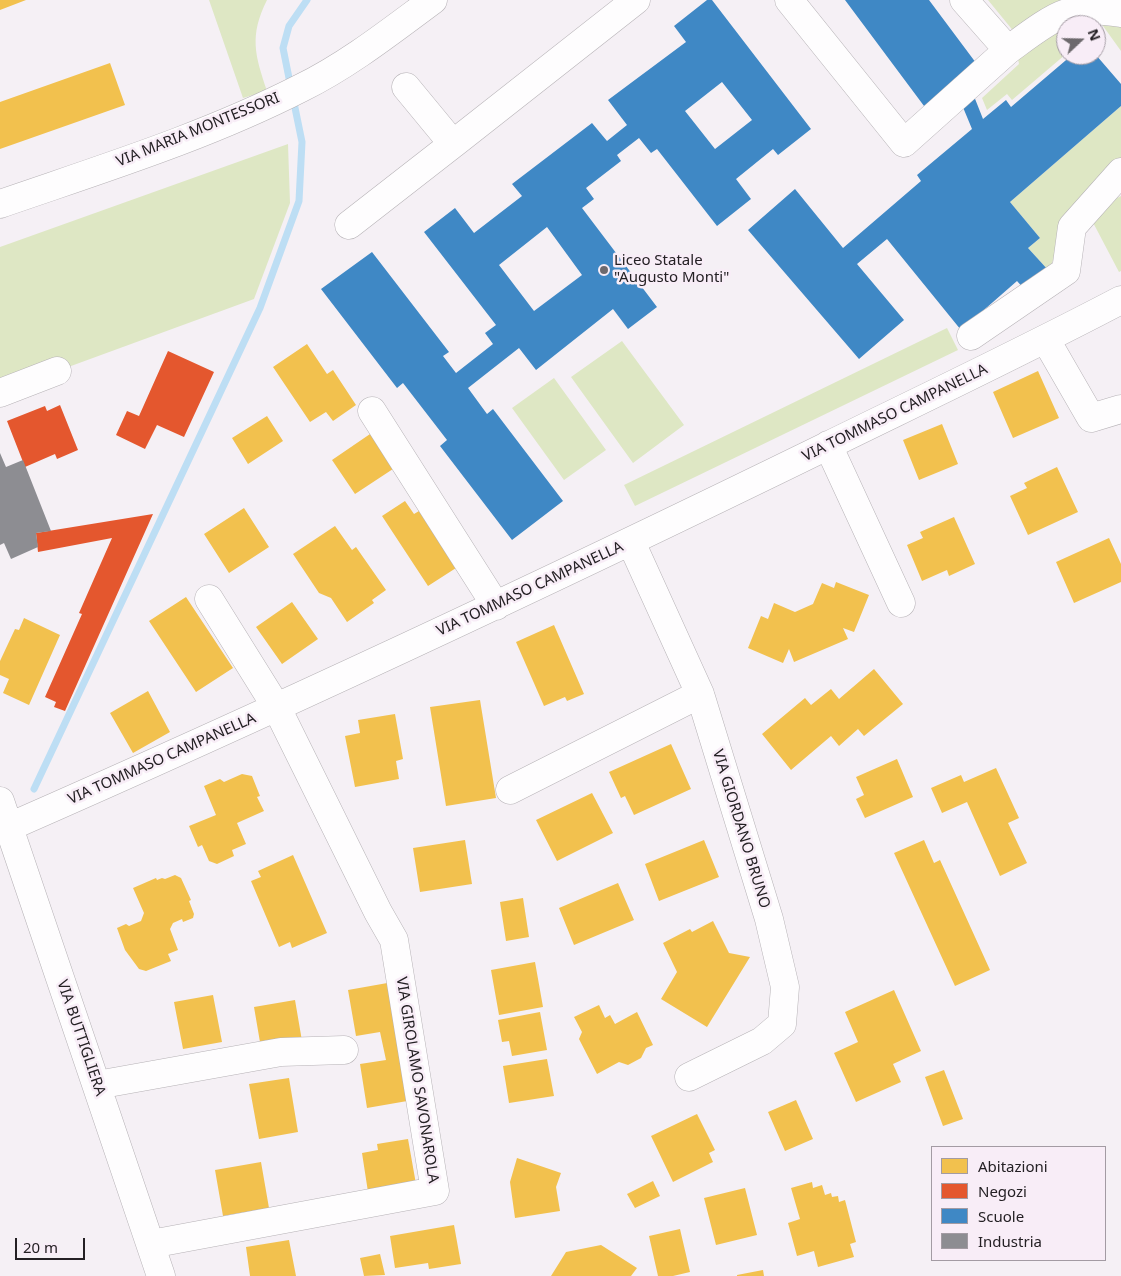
<!DOCTYPE html>
<html>
<head>
<meta charset="utf-8">
<style>
	body { margin:0 }
	#map { position:relative; width:1121px; height:1276px; overflow:hidden; background:#f5f0f5; font-family:"Noto Sans",sans-serif }
	canvas { display:block }
	.legend { position:absolute; left:931px; top:1146px; width:175px; height:115px; box-sizing:border-box; background:#f8edf7; border:1px solid #a39ba3; margin:0; padding:6px 9px; list-style:none; font-size:15px; color:#242024 }
	.legend li { display:flex; align-items:center; gap:10px; height:25px }
	.legend b { width:25px; border:1px solid #a39ba3 }
	.north { position:absolute; left:1056px; top:15px; width:50px; height:50px; box-sizing:border-box; background:#f8edf7; border:1px solid #a39ba3; border-radius:50%; rotate:69deg; font-size:14px; font-weight:700; line-height:20px; text-align:center; color:#242024 }
	.north::after { content:''; display:block; margin:auto; width:18px; height:22px; background:#6d696d; clip-path:polygon(50% 0,100% 100%,50% 72%,0 100%) }
	.scale { position:absolute; left:15px; top:1238px; width:70px; height:22px; box-sizing:border-box; border:2px solid #242024; border-top:0; padding-left:6px; font-size:15px; line-height:18px; white-space:nowrap; color:#242024; -webkit-text-stroke:4px #f8edf7; paint-order:stroke }
</style>
</head>
<body>
<div id="map">
<canvas width="1121" height="1276"></canvas>
<ul class="legend">
<li><b style="height:14px;background:#f2c14e"></b>Abitazioni</li>
<li><b style="height:14px;background:#e4572e"></b>Negozi</li>
<li><b style="height:14px;background:#3f88c5"></b>Scuole</li>
<li><b style="height:14px;background:#8d8d92"></b>Industria</li>
</ul>
<div class="north">N</div>
<div class="scale">20 m</div>
</div>
<script>
const ctx = document.querySelector('canvas').getContext('2d');
ctx.lineJoin = 'round';
function paint(path, color) { ctx.fillStyle = color; ctx.fill(path, 'evenodd'); }
function stroke(path, color, width, dash) { ctx.strokeStyle = color; ctx.lineWidth = width; ctx.lineCap = dash ? 'butt' : 'round'; ctx.setLineDash(dash || []); ctx.stroke(path); }
function write(font, color, halo, rows, align = 'center') {
  ctx.font = font + ' "Noto Sans",sans-serif'; ctx.lineWidth = 5; ctx.setLineDash([]); ctx.textBaseline = 'middle'; ctx.strokeStyle = halo; ctx.fillStyle = color; for (const [text, x, y, turn = 0] of rows) {
    ctx.save(); ctx.translate(x, y); ctx.rotate((+turn || 0) * Math.PI / 180); ctx.textAlign = isNaN(turn) ? turn : align; if (halo) ctx.strokeText(text, 0, 0); ctx.fillText(text, 0, 0); ctx.restore();
  }
}
const green = new Path2D(`
	M209,0H267C249,36 255,55 267,91L243,98Z
	M988,0H1121L1015,33Z
	M1121,18V51L1098,19Z
	M1076,19L1081,25H1066V54L1012,100L1007,94L987,110L982,98L1019,64L1017,53Z
	M1121,106V158L1065,227L1049,271L1028,248L1040,238L1010,202Z
	M288,144L290,203L254,299L0,392V247Z
	M1121,196V271L1119,272L1088,213Z
	M947,328L958,350L635,506L624,485Z
	M622,341L684,425L633,463L571,377Z
	M554,378L606,450L564,480L512,408Z`);
const homes = new Path2D(`
	M0,0H26L0,10Z
	M110,63L125,105L0,149V102Z
	M307,344L327,374L333,370L356,405L333,421L326,412L310,422L273,367Z
	M1038,371L1059,418L1013,438L993,392Z
	M267,416L283,441L248,464L232,438Z
	M942,424L958,464L919,480L903,440Z
	M373,432L396,467L355,494L332,460Z
	M1057,467L1078,512L1028,535L1010,496L1027,488L1024,483Z
	M405,501L414,514L419,511L456,568L428,586L382,516Z
	M244,508L269,547L229,573L204,534Z
	M954,517L975,564L949,576L947,570L922,581L907,545L923,538L920,532Z
	M335,526L352,550L356,547L386,590L372,600L374,603L347,622L331,598L319,593L293,554Z
	M1109,538L1121,564V582L1074,603L1056,562Z
	M836,582L869,595L854,632L843,628L848,639L794,662L789,649L783,663L748,648L761,616L768,619L774,603L795,612L813,604L822,583L834,588Z
	M186,597L233,668L196,692L149,621Z
	M292,602L318,639L282,664L256,627Z
	M24,618L60,635L29,705L3,693L9,679L0,675V661L15,629L19,630Z
	M554,625L584,694L567,701L565,697L544,706L516,642Z
	M874,669L903,704L864,736L858,729L839,746L831,736L791,770L762,734L805,698L811,705L831,689L839,699Z
	M148,691L170,732L133,753L110,713Z
	M480,700L496,798L446,806L430,707Z
	M395,714L403,759L396,761L399,779L355,787L345,736L360,733L358,720Z
	M671,744L691,789L634,815L625,796L621,798L609,772Z
	M897,759L913,797L865,818L856,799L864,795L856,777Z
	M996,768L1019,818L1008,823L1027,863L1000,876L967,802L942,813L931,788L961,775L964,782Z
	M242,774L252,776L260,796L257,797L264,811L237,823L246,844L232,850L234,856L217,864L209,861L202,845L198,847L189,826L216,815L204,786L220,779L224,782Z
	M592,793L613,833L557,861L536,820Z
	M465,840L472,884L420,892L413,848Z
	M704,840L719,877L659,901L645,864Z
	M924,840L934,863L940,860L990,970L955,986L894,853Z
	M293,855L327,933L292,948L290,942L279,947L251,881L261,877L258,871Z
	M175,875L181,878L191,900L189,901L194,914L193,918L183,922L182,919L173,923L170,929L178,950L168,954L171,961L146,971L139,969L125,950L117,928L126,924L129,926L141,921L144,913L133,888L156,878L157,880L162,878L165,879Z
	M618,883L634,920L574,945L559,908Z
	M523,898L529,937L506,941L500,902Z
	M713,921L729,953L750,957L707,1027L661,999L677,972L663,943L690,929L692,932Z
	M535,962L543,1007L499,1015L491,970Z
	M393,982L413,1100L367,1108L360,1064L386,1060L380,1032L356,1036L348,990Z
	M894,990L921,1051L893,1064L901,1082L856,1102L834,1053L858,1042L845,1012Z
	M213,995L222,1042L183,1049L174,1002Z
	M295,1000L302,1041L261,1048L254,1007Z
	M599,1005L605,1018L610,1015L615,1024L637,1012L653,1045L646,1048L641,1058L628,1065L619,1062L597,1074L579,1039L582,1032L574,1017Z
	M540,1012L547,1050L512,1056L509,1041L502,1042L498,1020Z
	M547,1059L554,1096L509,1103L503,1066Z
	M944,1070L963,1119L943,1126L925,1077Z
	M289,1078L298,1132L259,1139L249,1084Z
	M796,1100L813,1139L785,1151L768,1112Z
	M697,1114L715,1150L709,1153L713,1162L673,1182L651,1136Z
	M408,1139L416,1184L368,1192L362,1153L378,1150L377,1144Z
	M517,1158L561,1173L556,1187L560,1211L515,1218L510,1182Z
	M261,1162L269,1208L223,1216L215,1170Z
	M653,1181L660,1196L635,1208L627,1194Z
	M812,1182L813,1188L822,1185L825,1195L831,1193L832,1197L838,1196L839,1202L845,1200L856,1242L850,1244L854,1257L818,1267L814,1251L797,1256L788,1223L800,1219L791,1188Z
	M745,1188L757,1235L716,1245L704,1198Z
	M454,1225L461,1264L429,1269L428,1263L395,1268L390,1236Z
	M680,1229L690,1272L673,1276H658L649,1236Z
	M289,1240L296,1276H250L246,1247Z
	M601,1245L637,1268L631,1276H551L566,1252Z
	M380,1254L385,1275L364,1276L360,1258Z
	M763,1270L764,1276H737V1275Z`);
const shops = new Path2D(`
	M168,351L214,372L184,437L157,425L145,449L116,435L127,411L139,416Z
	M60,405L78,450L57,459L55,454L25,467L7,421L45,406L47,411Z
	M153,514L65,711L54,707L56,702L45,697L82,614L79,613L112,538L38,552L36,533Z`);
const schools = new Path2D(`
	M707,0H712L811,129L778,155L773,149L736,179L751,199L717,226L657,149L651,153L639,138L617,155L621,161L586,188L594,199L582,208L657,307L628,329L613,309L536,370L519,348L468,388L487,414L493,409L563,501L512,540L440,446L447,440L403,383L397,388L321,289L372,252L449,352L443,356L456,373L493,344L485,333L496,325L424,232L455,208L474,233L522,196L512,184L592,123L607,141L627,125L608,100L686,42L674,26ZM722,82L752,120L715,149L685,111ZM547,227L582,275L534,311L499,265Z
	M845,0H929L979,67L966,76L983,119L1006,100L1011,107L1072,55H1096L1121,84V106L1010,202L1040,238L1028,248L1049,271L1026,291L1017,281L961,330L887,239L857,264L904,320L859,359L748,230L795,189L843,248L921,181L917,175L972,129L955,88L927,110Z`);
const industry = new Path2D(`
	M0,453L6,467L23,460L51,531L36,533L38,547L11,559L4,543L0,545Z`);
const stream = new Path2D(`
	M291,88L283,48L289,26L307,0
	M34,789L260,308L299,201L302,142L293,98`);
const minor = new Path2D(`
	M789,0L904,143L1008,50
	M964,0L1008,50C1022,40 1051,17 1067,13C1085,8 1103,10 1121,13
	M453,144L636,0
	M0,204C101,169 205,137 301,88C348,65 391,31 433,0
	M349,225L453,144L406,87
	M971,336L1066,271L1072,227L1121,172
	M1046,340L1091,418L1121,409
	M0,393L57,371
	M372,411L496,606
	M828,445L901,603
	M631,542L700,694L769,919L785,987L782,1024L762,1041L689,1077
	M510,790L700,694
	M0,801L161,1276
	M9,827C285,706 557,578 827,446C925,398 1024,351 1121,300
	M97,1085L281,1052L344,1050
	M151,1244L435,1191L394,940L378,912L277,708L209,599`);
const markers = [
	[604,270,5,"#6d696d"]
];
const streetNames = [
	["VIA MARIA MONTESSORI",198,130,-22],
	["VIA TOMMASO CAMPANELLA",895,413,-26],
	["VIA TOMMASO CAMPANELLA",530,589,-25],
	["VIA TOMMASO CAMPANELLA",162,759,-24],
	["VIA GIORDANO BRUNO",741,829,73],
	["VIA BUTTIGLIERA",81,1038,71],
	["VIA GIROLAMO SAVONAROLA",417,1080,81]
];
const poiNames = [
	["Liceo Statale",614,261],
	["\"Augusto Monti\"",614,278]
];
paint(green, '#dee7c4');
paint(homes, '#f2c14e');
paint(shops, '#e4572e');
paint(schools, '#3f88c5');
paint(industry, '#8d8d92');
stroke(stream, '#bddef4', 7);
stroke(minor, '#b6b2b6', 29);
stroke(minor, '#fefdfe', 28);
for (const [x, y, r, color] of markers) { const dot = new Path2D(); dot.arc(x, y, r, 0, 2 * Math.PI); ctx.fillStyle = color; ctx.fill(dot); stroke(dot, '#f8edf7', 2); }
write('15px', '#242024', '#f8edf7', streetNames);
write('15px', '#242024', '#f8edf7', poiNames, 'left');
</script>
</body>
</html>
